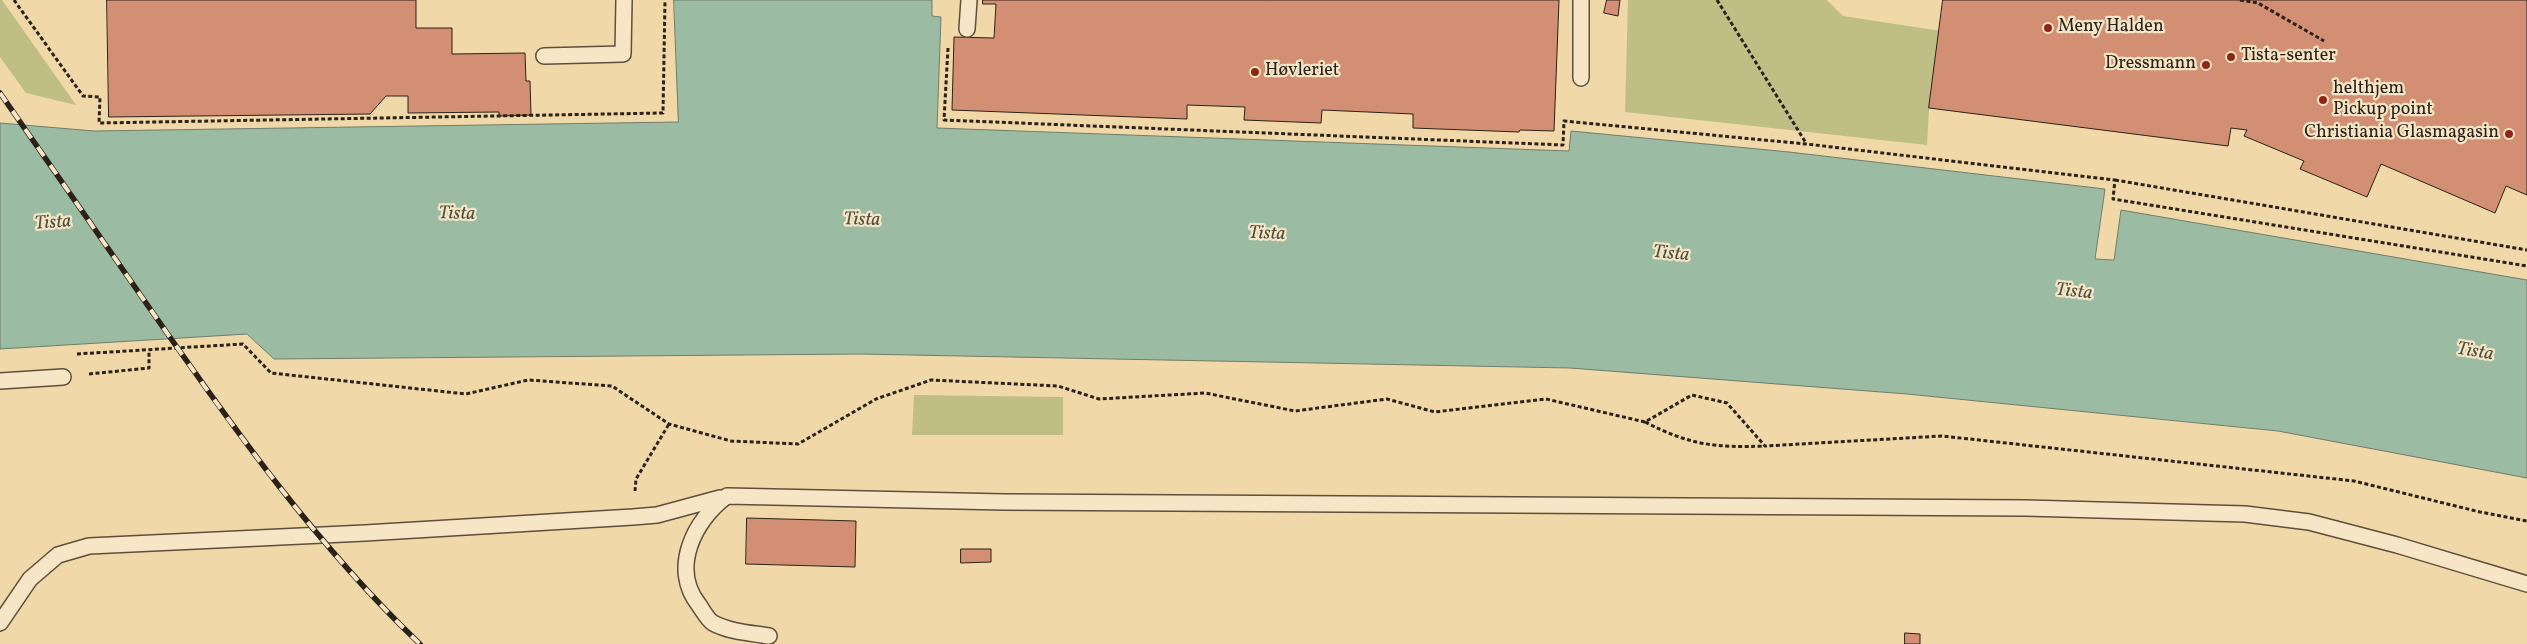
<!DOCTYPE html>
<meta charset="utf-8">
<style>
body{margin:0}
canvas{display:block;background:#f1d8a8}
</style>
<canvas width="2527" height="644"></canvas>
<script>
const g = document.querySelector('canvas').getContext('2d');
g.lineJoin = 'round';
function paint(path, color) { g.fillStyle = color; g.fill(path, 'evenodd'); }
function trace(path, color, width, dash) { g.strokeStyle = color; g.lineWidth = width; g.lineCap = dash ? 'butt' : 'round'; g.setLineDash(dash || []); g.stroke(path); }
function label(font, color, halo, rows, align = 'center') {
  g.font = font + ' Vollkorn,serif'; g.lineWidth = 4.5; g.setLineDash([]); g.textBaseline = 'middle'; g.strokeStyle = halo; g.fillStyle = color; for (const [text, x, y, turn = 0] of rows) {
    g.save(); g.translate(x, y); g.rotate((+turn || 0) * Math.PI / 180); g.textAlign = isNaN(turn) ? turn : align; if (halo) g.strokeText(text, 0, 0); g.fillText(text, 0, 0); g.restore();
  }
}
paint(new Path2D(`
 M0,0H2L76,105L26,93L0,57Z
 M1628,0H1827L1843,16L1941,31L1929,110L1927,145L1625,112Z
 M914,395L1063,397V435H912Z`), '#bebe85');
const water = new Path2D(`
 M674,0H932V16L941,17L937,128L1569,151L1571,131L1789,152L2105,189L2095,259L2114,260L2121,210L2527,280V478L2278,431L1907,394L1570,368L860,354L274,359L247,334L0,349V123L94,131L678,122Z`);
paint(water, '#9cbba3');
trace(water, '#6f7d6b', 1);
const building = new Path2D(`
 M107,0H416V28H452V54L525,53L526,81H530L531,115L499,116V112L408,113V96H386L370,114L109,117Z
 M983,0H1559L1554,131L1520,130L1519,132L1413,128V114L1322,110L1321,123L1244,120L1245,107L1187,105V119L952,110L954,37L994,38L996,4H983Z
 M1607,0H1620L1618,16L1604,13Z
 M1943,0H2527V195L2506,186L2495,213L2381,164L2367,197L2300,169L2304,161L2244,136L2247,130L2231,128L2228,146L1929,108Z
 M747,518L856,521L855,567L746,564Z
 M961,549H991V562L961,563Z
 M1905,633L1920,634V644H1905Z`);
paint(building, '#d28f73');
trace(building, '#2c2117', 1);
const lane = new Path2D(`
 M1581,0V78
 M967,29L969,0
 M544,56L623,54L624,0
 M0,381L63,377
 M0,623L30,579L58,555L89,546L365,533L633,517L657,515L720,498
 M769,636C751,633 730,632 713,623C708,620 703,611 699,605C670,569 694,520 727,496L1004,502L2026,508L2245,514L2309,522L2397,545L2527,584`);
trace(lane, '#5d4f3b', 18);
trace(new Path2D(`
 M14,0L83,96L100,97L99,123L663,113L665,0
 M1717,0L1806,143
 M2240,0L2258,3L2324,41
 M948,48L944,120L1563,145L1564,121L1806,144L2115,180L2113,199L2527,266
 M2115,180L2527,250
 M77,354L243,344L271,373L466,394L528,380L612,386L669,424L731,441L798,444L876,399L931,380L1058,386L1099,399L1205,393L1295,411L1387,399L1435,412L1546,399L1645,422L1692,395L1727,403L1765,446L1942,436L2354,481L2480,512L2527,521
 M89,374L149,368V351
 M1645,422C1690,445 1715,448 1765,446
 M635,491L636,479L669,424`), '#2c2117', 3, [4, 2.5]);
trace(lane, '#f6e6c6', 15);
const rail = new Path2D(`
 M0,93C51,166 102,240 153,313C234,429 317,546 420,644`);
trace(rail, '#2c2117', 5.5);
trace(rail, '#f6e6c6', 4, [11]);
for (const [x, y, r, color] of [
 [2048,28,5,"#8f2418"],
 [2231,57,5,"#8f2418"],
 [2206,65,5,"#8f2418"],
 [1255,72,5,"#8f2418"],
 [2323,100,5,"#8f2418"],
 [2509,134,5,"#8f2418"]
]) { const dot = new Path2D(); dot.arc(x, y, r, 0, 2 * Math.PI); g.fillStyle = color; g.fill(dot); trace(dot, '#f6e6c6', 2); }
label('18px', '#2c2117', '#f6e6c6', [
 ["Meny Halden",2058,28],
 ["Tista-senter",2241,57],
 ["Dressmann",2196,65,"right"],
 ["Høvleriet",1265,72],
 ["helthjem",2333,90],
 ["Pickup point",2333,111],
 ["Christiania Glasmagasin",2499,134,"right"]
], 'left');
label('italic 19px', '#4e4f41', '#f6e6c6', [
 ["Tista",457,215,1],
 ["Tista",862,221,1],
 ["Tista",53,224,-4],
 ["Tista",1267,235,2],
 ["Tista",1671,255,5],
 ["Tista",2074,293,6],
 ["Tista",2475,353,9]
]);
</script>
